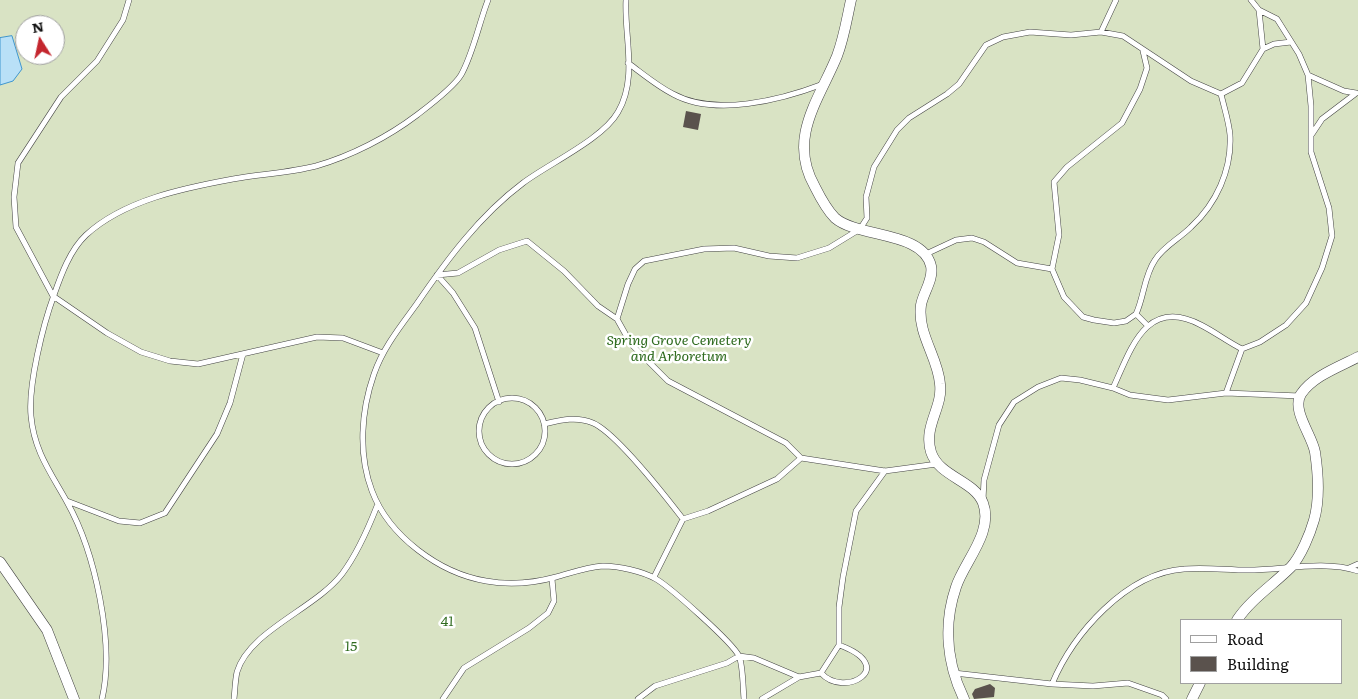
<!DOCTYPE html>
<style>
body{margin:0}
#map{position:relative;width:1358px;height:699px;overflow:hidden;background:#fffdf5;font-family:Literata,serif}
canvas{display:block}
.legend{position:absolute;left:1180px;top:619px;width:162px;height:65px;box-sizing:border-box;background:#fff;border:1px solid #a0a0a0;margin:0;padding:6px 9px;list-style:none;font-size:15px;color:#111}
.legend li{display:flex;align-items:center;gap:10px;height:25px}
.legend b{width:25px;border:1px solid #a0a0a0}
.north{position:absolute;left:15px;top:15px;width:50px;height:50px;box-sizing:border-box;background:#fff;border:1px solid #a0a0a0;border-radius:50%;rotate:350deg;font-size:14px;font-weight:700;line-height:20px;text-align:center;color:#111}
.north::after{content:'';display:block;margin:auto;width:18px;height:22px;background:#c4262e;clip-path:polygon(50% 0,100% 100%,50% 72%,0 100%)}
</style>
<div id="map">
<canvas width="1358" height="699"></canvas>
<ul class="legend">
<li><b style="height:6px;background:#fff"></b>Road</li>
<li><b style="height:14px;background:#5a524d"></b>Building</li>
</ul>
<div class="north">N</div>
</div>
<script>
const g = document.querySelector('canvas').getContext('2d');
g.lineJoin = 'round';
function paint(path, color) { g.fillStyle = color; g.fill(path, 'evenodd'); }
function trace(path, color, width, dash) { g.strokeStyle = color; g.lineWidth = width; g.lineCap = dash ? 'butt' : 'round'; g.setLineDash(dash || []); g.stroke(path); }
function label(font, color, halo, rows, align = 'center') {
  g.font = font + ' Literata,serif'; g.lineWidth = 5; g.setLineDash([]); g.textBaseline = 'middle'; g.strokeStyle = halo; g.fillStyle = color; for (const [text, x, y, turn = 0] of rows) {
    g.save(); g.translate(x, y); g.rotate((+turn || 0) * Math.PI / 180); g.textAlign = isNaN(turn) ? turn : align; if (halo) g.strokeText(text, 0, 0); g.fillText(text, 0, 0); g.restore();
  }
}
paint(new Path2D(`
 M0,0H1358V699H0ZM25,25H55V55H25ZM1182,620H1342V683H1182Z`), '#d9e3c4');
const water = new Path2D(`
 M12,36L22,69L13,81L0,85V38Z`);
paint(water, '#b9e0f7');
trace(water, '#3f96cf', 1);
paint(new Path2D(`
 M686,111L701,114L698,130L683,127Z
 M990,684L995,688L994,697L974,699L972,694L975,689Z`), '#5a524d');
const lane = new Path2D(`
 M129,0L123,20L97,61L61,97L18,163L14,197L16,227L53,296L107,333L141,352L170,361L198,364L317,337L343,338L383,353
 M626,0C624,36 638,78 618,112C603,139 548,164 523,183C479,216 446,261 416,305C400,327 383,348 374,374C361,411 358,454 372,491C389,536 439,573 486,581C508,585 534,583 556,577C571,573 587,567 603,566C618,566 642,571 656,579C670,587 732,642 739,656C743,665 743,688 744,699
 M1101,32L1116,0
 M1263,49L1274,44L1291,42
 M1143,51L1147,68L1140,89L1122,123L1067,167L1054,182L1059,235L1052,269L1064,297L1083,317L1094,320L1114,323L1126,321L1136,314L1147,325
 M628,63C643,74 657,86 673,94C715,117 781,100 823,84
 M1308,75L1344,91L1356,93
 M1221,94L1242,83L1263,49L1259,10
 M1312,134L1322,119L1355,94
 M926,254L956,240L972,238L984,242L1017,263L1052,269
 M437,275L458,273L499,250L527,241L564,271L598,306L617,319L631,344L668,381L786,443L801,458L885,471L937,464
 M437,275L453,293L475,328L499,402
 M1136,314C1144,297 1144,276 1155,260C1164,246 1179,239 1191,227C1216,204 1232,170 1230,135C1229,122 1224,107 1221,94
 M617,319L628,284L635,269L644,261L704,249L734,248L769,256L797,258L829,248L860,229L867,218L866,197L874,167L897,130L909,118L947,94L959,84L986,45L1003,37L1030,32L1071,35L1101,32L1123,36L1191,81L1221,94
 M1113,388C1131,349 1146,296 1201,325C1215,332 1228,342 1242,349L1260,342L1286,325L1306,303L1322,268L1332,236L1329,208L1311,152V106L1308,75L1299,54L1277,19L1259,10L1251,0
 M1226,393L1242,349
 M479 431a33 33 0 1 1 66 0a33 33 0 1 1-66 0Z
 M544,424C561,420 577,416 593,423C616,433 666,497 683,519
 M983,500L984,480L999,425L1014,402L1038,387L1061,378L1080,380L1113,388L1130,395L1168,400L1226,393L1300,396
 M67,501L119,521L140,523L165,513L217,434L230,403L243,354
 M1349,568L1358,564
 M654,577L683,519L708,511L777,479L801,458
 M821,673C844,699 900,667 839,645
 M954,673L1052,684L1093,686L1128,683L1162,695L1166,699
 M1052,684C1073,634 1126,573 1184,569C1205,567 1227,570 1248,570C1284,570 1323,560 1358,571
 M102,699C115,643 95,552 67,502C51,473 34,451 31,416C28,385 43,325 54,295C61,275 70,250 86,235C124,200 184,188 233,179C260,174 289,173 316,166C351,156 388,137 417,115C430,105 453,88 461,75C473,54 479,23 488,0
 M234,699C235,690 235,681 237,672C249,631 315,609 342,574C357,554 368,529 377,506
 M443,699L464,668L529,628L548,613L554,601L552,579
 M638,699L655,686L727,663L739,656L754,658L799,677L821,673L839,645V607L843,577L856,511L885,471
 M762,699L799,677`);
const street = new Path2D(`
 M851,0C847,18 844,38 837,56C819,100 787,138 815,187C820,197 827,210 835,218C858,238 923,231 931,266C934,279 923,293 921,305C917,334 938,357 940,384C943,408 923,426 931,452C939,477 974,480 983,503C994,532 964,562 956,587C943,625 947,664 964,699
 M0,562L47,630L74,699
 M1237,620C1251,599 1273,585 1291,567C1301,556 1310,534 1314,520C1320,499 1318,472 1315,452C1312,435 1291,410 1301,394C1313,376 1339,367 1358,357
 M1192,699L1200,683`);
trace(lane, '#444', 6);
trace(street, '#444', 11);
trace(lane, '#fff', 5);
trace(street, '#fff', 10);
label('italic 14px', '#2f6b1f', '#fff', [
 ["Spring Grove Cemetery",679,341],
 ["and Arboretum",679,357],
 ["41",447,622],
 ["15",351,647]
]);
</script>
